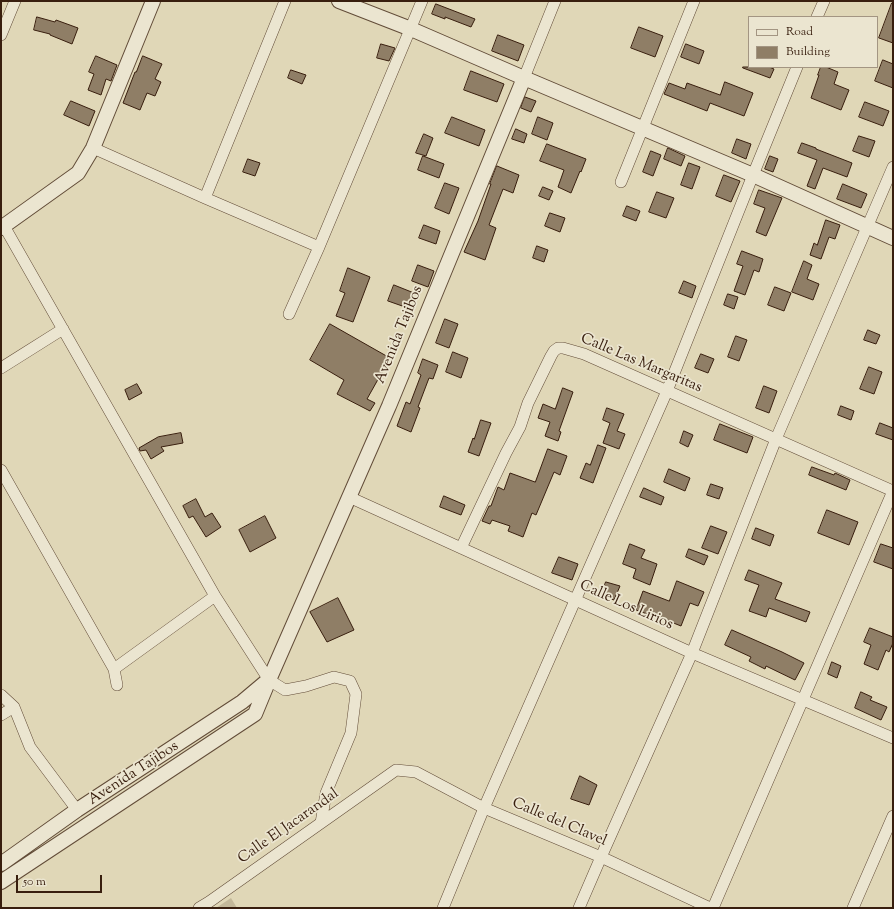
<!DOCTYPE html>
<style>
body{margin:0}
#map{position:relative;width:894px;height:909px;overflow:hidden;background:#e0d7b7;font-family:"Sorts Mill Goudy",serif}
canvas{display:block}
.frame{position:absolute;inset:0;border:2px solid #381e0e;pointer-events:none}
.legend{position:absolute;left:748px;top:16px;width:130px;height:52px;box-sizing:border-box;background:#ebe5d0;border:1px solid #a39582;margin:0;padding:5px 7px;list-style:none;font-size:12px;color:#381e0e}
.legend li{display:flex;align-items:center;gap:8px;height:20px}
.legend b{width:20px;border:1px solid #a39582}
.scale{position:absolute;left:16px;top:875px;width:86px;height:18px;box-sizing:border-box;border:2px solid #381e0e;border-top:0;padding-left:5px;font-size:12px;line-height:14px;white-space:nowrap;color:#381e0e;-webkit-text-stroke:3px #ebe5d0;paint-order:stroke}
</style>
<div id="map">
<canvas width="894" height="909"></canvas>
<div class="frame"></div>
<ul class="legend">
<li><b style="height:5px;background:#ebe5d0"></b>Road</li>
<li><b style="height:11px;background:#8f7e66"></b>Building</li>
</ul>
<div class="scale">50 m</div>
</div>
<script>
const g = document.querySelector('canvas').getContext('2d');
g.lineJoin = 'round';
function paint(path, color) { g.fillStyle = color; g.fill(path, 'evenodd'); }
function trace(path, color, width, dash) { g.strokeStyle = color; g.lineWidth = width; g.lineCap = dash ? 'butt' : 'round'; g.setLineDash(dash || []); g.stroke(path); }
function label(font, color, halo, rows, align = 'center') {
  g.font = font + ' "Sorts Mill Goudy",serif'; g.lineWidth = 3.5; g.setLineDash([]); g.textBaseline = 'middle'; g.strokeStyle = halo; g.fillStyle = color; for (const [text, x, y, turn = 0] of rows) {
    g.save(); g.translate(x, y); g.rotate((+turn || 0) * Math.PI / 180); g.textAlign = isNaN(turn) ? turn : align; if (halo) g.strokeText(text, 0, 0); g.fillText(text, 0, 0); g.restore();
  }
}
paint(new Path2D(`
 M231,898L237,908H216Z`), '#c3b89a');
const building = new Path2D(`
 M892,3H893V43L879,38Z
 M436,4L475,19L471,27L445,17V19L432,14Z
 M37,17L55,22L56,20L78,28L72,44L50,35V34L34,30Z
 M639,27L663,36L655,57L631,48Z
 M498,35L524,45L518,61L492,51Z
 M381,44L395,48L389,61L377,58Z
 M686,44L704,51L699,64L681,57Z
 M96,56L117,65L111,81L106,79L101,95L88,90L94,74L89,72Z
 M143,56L162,64L155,79L161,82L155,96L147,93L140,110L123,103L135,72H136Z
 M883,60L893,64V88L875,81Z
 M743,67H769L774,69L770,78L743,68Z
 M821,67H826L838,72L834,84L849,90L841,110L811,98L819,75H818Z
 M291,70L306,75L302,84L288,78Z
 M471,71L504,84L497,102L464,90Z
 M725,82L753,93L744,116L710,103L707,111L664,94L669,83L685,89L687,83L720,95Z
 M525,97L536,101L531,112L521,108Z
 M71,101L95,111L89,126L64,115Z
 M865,102L889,111L883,126L859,117Z
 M452,117L485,130L479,146L445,133Z
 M538,117L553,123L547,140L532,134Z
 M516,129L527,134L524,143L512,139Z
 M424,134L433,138L426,156L416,153Z
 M859,136L875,141L869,157L853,151Z
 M737,139L751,144L746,159L732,153Z
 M802,143L816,148V149L852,163L847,177L823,168L815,189L807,186L817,160L798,153Z
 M547,144L586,159L581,172L580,171L571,193L558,187L564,170L540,161Z
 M668,148L685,156L681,166L664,159Z
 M651,151L661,155L653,176L643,172Z
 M423,156L444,164L439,178L418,170Z
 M770,156L778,159L773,172L765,169Z
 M248,159L260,163L255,176L243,172Z
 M689,163L700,167L692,189L681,185Z
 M497,166L519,175L513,193L503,189L489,225L496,228L485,260L464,252L478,221L491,184H490Z
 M724,175L740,181L731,202L716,196Z
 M445,183L459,188L449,214L435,208Z
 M843,184L867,194L861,208L837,199Z
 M543,187L553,191L549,200L539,196Z
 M759,190L782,198L766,236L756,232L765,208L754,204Z
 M657,192L674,198L666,218L649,212Z
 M627,206L640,211L636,221L623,216Z
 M550,213L565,218L560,232L545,226Z
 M826,220L840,225L835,239L829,237L821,259L810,255L814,243L817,245Z
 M424,225L440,231L436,244L419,238Z
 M537,246L548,250L544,262L533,258Z
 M742,251L763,259L759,272L754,270L745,295L734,291L743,266L737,264Z
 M804,261L812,265L807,279L819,284L813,300L792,292Z
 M418,265L434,271L428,287L412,281Z
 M348,268L370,277L353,322L336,316L345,293L340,291Z
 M684,281L696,286L692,298L679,293Z
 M394,285L414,293L408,308L388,301Z
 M775,287L791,293L784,311L768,305Z
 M728,294L738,297L734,309L724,305Z
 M445,319L458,324L449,348L436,343Z
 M330,324L390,358L367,399L375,403L370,411L337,394L344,380L310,360Z
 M868,330L880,335L876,344L864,340Z
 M736,336L747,340L739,361L728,357Z
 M453,352L468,358L461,378L446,372Z
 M701,354L714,359L708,373L695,368Z
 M423,359L438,365L433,379L429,378L418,407L420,408L411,432L397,426L406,402L410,404L421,375L418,373Z
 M869,367L882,372L874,394L860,389Z
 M137,384L142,393L129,400L125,390Z
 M764,386L777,391L769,413L756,408Z
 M563,388L573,392L559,431L561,432L558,441L545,436L550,422L538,418L543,404L555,409Z
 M841,406L854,411L851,420L838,415Z
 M607,408L624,414L617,431L625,434L619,449L603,443L610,423L603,420Z
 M481,420L491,423L479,456L468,452L473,438L474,439Z
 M880,423L893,428V440L876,434Z
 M720,424L753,437L747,453L714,440Z
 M684,431L693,435L688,447L680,443Z
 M181,433L183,443L161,447L164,451L151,459L146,450L140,451L139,448L158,437Z
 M598,445L606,448L593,483L580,478L586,463L590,465Z
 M548,449L567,456L560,475L554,472L536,515L532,513L523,537L508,531L510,526L492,520L490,524L482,521L489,506H491L498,487L504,490L510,473L535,482Z
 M812,467L834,475L835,473L850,480L846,490L809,475Z
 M669,469L690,478L685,491L664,482Z
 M711,484L723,488L719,499L707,495Z
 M644,488L664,497L661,505L640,497Z
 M444,496L465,505L461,515L440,507Z
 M196,499L205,517L212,513L221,527L206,537L193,516L189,518L183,506Z
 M827,510L858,522L849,545L818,533Z
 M265,516L276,538L250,552L239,530Z
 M711,526L727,532L718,554L702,548Z
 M756,528L774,535L770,546L752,539Z
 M630,544L645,550L641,558L657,564L650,585L633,578L636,569L623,564Z
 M881,544L893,548V569L874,562Z
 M689,549L708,556L704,565L686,557Z
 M559,557L578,564L572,580L552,573Z
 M749,570L782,583L775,599L810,612L806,622L769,608L766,617L749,611L759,585L745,580Z
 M677,581L704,592L698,606L690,603L681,626L651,614L650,615L636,610L643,591L669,601Z
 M606,582L620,586L614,600L601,595Z
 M338,598L354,630L327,642L310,612Z
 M870,628L893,637V643L889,652L886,650L878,670L864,664L871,645L864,642Z
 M732,630L782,652L804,663L795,680L766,666L765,669L749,661L751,657L725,645Z
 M832,662L841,666L837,678L828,674Z
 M861,692L872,697L870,700L887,707L881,720L855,708Z
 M580,776L597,785L589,805L571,799Z`);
paint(building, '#8f7e66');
trace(building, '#381e0e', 1);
const minor = new Path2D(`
 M817,17L824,1
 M1,35L15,1
 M524,78L555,1
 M93,148L205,198L319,247
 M621,182L694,1
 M205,198L285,1
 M4,226L215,596L269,680L285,690L306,686L334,677L350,681L356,694L351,733L326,793L321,823
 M289,314L319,247L422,1
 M1,368L63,329
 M1,470L114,669
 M349,497L692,653L893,738
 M461,548L506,453L520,427L528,403L551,356L554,351L558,348H563L584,354L893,491
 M117,685L114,669L215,596
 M1,695L14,707L30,747L77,810
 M1,715L14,707
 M199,908L209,902L396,770L416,772L484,808L601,857L710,908
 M443,908L484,808L667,391L753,175L797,67
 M579,908L601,857L692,653L776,439L893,167
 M713,908L893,491
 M853,908L893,816`);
const tertiary = new Path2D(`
 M339,1L411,29L524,78L753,175L893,238
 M1,228L78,173L93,148L153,1
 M1,864L77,810L242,702L267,681
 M1,882L255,714L269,680L389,406L524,78`);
trace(minor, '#624c38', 12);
trace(tertiary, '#624c38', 16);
trace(minor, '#ebe5d0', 11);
trace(tertiary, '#ebe5d0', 14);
label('15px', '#381e0e', '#ebe5d0', [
 ["Avenida Tajibos",400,335,-68],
 ["Calle Las Margaritas",641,364,23],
 ["Calle Los Lirios",626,606,24],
 ["Avenida Tajibos",134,774,-33],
 ["Calle del Clavel",559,823,23],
 ["Calle El Jacarandal",289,827,-35]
]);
</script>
